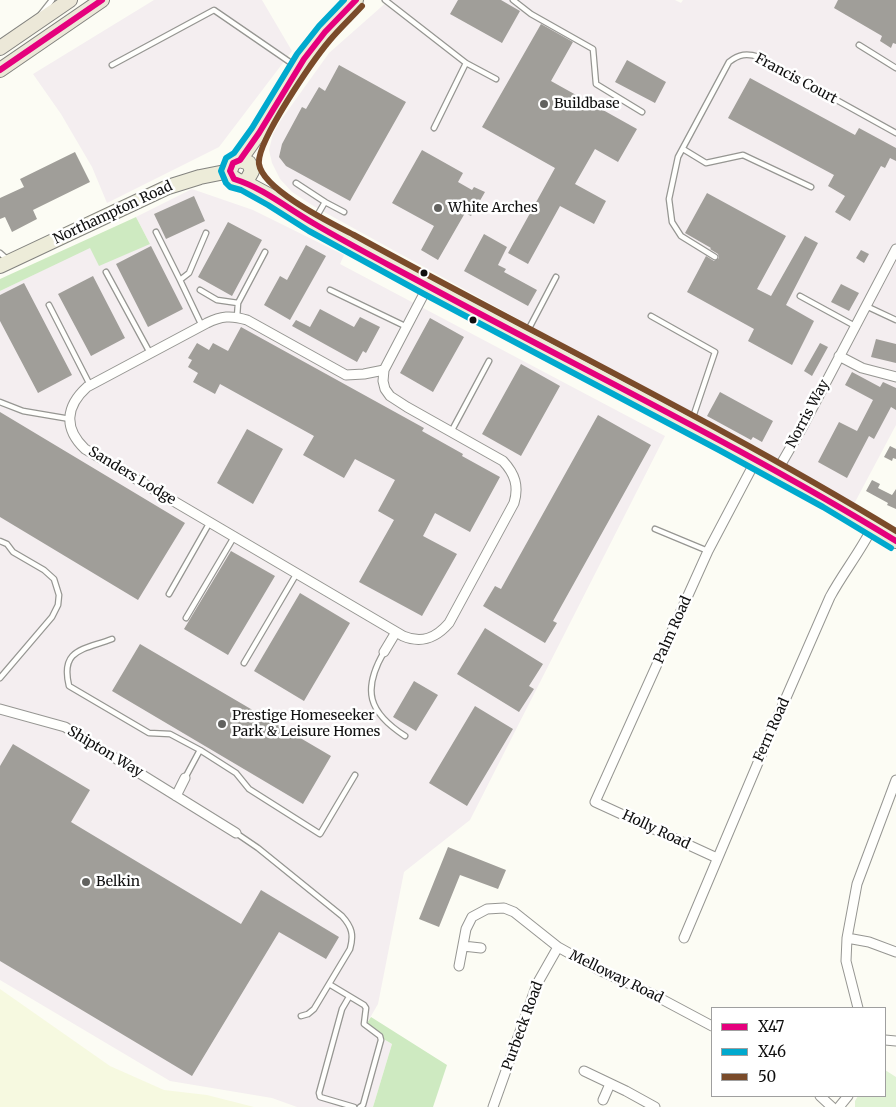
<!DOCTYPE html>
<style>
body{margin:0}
#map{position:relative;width:896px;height:1107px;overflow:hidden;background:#fcfcf4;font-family:Merriweather,serif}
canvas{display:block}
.legend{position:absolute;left:711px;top:1007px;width:175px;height:90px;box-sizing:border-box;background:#fff;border:1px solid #9f9f9f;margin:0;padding:6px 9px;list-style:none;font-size:15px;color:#0f0f0f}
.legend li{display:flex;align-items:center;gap:10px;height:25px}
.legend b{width:25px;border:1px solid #9f9f9f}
</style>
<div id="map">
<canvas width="896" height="1107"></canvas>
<ul class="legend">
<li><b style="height:6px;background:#e5007d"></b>X47</li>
<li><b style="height:6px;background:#00a9ce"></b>X46</li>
<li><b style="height:6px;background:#7a4b2a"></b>50</li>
</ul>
</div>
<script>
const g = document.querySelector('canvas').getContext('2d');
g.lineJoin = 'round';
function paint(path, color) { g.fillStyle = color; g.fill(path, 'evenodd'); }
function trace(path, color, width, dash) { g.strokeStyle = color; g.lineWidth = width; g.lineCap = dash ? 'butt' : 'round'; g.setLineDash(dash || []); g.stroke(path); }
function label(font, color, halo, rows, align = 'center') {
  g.font = font + ' Merriweather,serif'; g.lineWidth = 5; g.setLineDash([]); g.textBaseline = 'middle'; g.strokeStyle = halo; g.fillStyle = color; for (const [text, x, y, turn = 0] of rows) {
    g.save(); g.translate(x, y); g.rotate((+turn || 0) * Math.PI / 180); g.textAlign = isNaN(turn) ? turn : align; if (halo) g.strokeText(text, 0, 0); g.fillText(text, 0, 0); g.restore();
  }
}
paint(new Path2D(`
 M154,0H262L292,51L219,147L107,203L92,167L61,114L33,74Z
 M389,0H675L681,3L683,0H896V425L854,504L315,207L292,192L280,179L272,163L269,150L273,134L281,120L329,53Z
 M192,189L253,210L344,255L340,264L665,436L470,820L404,872L378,1004L367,1023L370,1031L392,1044L373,1107H297L272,1098L170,1081L0,980V291L90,247L150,244L136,217Z`), '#f4eef0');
paint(new Path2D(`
 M0,989L110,1066L164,1090L207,1095L254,1107H0Z`), '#f6f9e0');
paint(new Path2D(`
 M885,1070L896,1077V1107H855V1101L858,1096H885Z`), '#e0f3d4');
paint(new Path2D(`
 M136,217L150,244L99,266L90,248L0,291V279Z
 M371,1017L447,1065L433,1107H373L392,1044L370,1031L367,1023Z`), '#ceeac1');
paint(new Path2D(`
 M458,0H501L520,11L502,43L450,14Z
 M838,0H896V44L893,43L891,48L880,41L882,36L834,8Z
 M541,24L573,42L551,81L637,129L618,162L595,149L575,184L606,201L594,224L560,206L528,264L508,253L555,168L482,127Z
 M627,60L666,82L655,103L615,82Z
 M339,65L406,102L350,201L286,166L279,157L282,144L302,107L306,109L319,87L325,91Z
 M750,78L855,135L859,128L896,148V161L890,158L885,168L881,166L850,221L835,212L845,196L828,186L834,175L728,118Z
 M422,150L463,173L458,182L472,190L474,187L485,192L471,216L465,213L438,260L421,250L434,226L392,203Z
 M75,152L90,182L33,210L37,219L12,232L5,217L0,219V198L24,187L20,179Z
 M707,193L786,236L757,289L771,296L805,236L818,243L786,305L814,321L792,365L748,341L754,329L687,292L706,256L714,261L719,258L718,254L710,249L711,248L685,233Z
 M194,196L205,221L166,239L154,214Z
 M228,222L262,240L232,296L198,277Z
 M484,234L507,247L498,265L506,269L504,272L537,290L528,306L464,271Z
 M306,245L326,256L290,320L264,305L280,276L287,280Z
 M151,246L183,309L148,327L116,264Z
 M861,250L869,254L864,263L856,258Z
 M93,276L125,338L91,356L58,294Z
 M24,283L72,375L38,393L0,321V295Z
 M841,284L859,293L849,311L831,302Z
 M320,309L354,327L360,317L380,327L366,353L363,351L357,362L292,326L296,320L310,327Z
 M430,318L464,337L433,392L400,373Z
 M241,327L424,428L422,431L463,454L462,456L500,477L470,532L435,513L423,536L457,554L422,616L359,582L394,520L378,511L395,480L355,459L344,478L303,455L314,436L220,384L215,394L193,382L198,373L188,367L192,360L188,358L197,343L209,350L213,343L228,351Z
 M876,339L896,344V363L871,357Z
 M820,343L828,347L812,376L804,371Z
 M521,364L560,386L521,456L482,434Z
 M852,372L880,387L883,382L896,388V410L891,407L874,439L869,436L847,478L818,462L839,422L857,431L873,400L845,385Z
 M720,392L773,421L762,442L753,437L751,440L707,416Z
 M0,412L185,523L138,600L0,517Z
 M598,415L651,445L553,621L557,623L545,643L483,606L495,586L501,589Z
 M247,429L283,449L253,504L217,483Z
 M890,446L896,449V459L893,458L892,461L884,457Z
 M872,480L880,484L878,488L892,495L896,489V509L887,505L888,503L866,491Z
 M231,551L275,576L228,655L184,629Z
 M300,593L350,623L304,701L254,671Z
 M485,628L543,664L529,686L534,689L519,712L457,674Z
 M140,644L331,756L303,804L112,691Z
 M414,681L438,695L416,731L393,717Z
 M475,706L513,729L467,806L429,783Z
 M13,744L90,790L71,822L241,924L261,890L339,937L326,959L279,932L192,1076L0,961V766Z
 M448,847L506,870L498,889L460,875L439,927L419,919Z`), '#a09e99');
const service = new Path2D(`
 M385,0L466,63L496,79
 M513,0L531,14L593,49L596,84L642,112
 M41,14L52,0
 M859,45L896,68
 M112,65L214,10L297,67
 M434,128L466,63
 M683,149L706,163L743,155L811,187
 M296,183L325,202
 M314,221L325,202L344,212
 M156,232L180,280
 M0,253L8,260
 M715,257L681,236L672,222L669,199L678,157L729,62C739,54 747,53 759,57L896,133
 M106,272L150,353
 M200,290L217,300L238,303
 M330,290L407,327
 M800,296L855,326
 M49,305L90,385
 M866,306L896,320
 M651,316L715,352L691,423
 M237,317L238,303L265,252
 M202,326L180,280L189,273L206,233
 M525,336L556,277
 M0,402L23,411L70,419
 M451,432L489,361
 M655,529L708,551
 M0,541L7,544L13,552L44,570L54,579L59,595L58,605L52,617L0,678
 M169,594L210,522
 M186,618L234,537
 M112,639C83,650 60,649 69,686L149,733L170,734L200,750
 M384,652C362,690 368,712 405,736
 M244,663L297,573
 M185,778L200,750L236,773L249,789L320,834L355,775
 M236,833L258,848L342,916C352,927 354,935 350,949L314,1009L308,1014L301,1016
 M329,984L364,1005L366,1008L364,1024L380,1036L381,1040L363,1105L360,1107
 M349,997L342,1009L319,1093L320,1097L354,1107`);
const minor = new Path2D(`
 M839,356L862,368L896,377
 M384,370L364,374L346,375L247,320C231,315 221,316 207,323L87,387C66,406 63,428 85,449L403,636C422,644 436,638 449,623L514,503C519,486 515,474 503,461L407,407L390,396L385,389L383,381L384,370L428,286
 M777,471L803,426L896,249
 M384,652L396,632
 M0,709L65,727L236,833
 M176,796L185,778
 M717,858L595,802L708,551L756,460
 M684,938L768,739L830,597C843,573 860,552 872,528
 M847,938L869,942L896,952
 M463,946L481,948
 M459,966L466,929L472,917L487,909L504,908L514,912L558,947L601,971L652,994L712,1026
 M858,1008L846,961L847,938L857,884L896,780
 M885,1040L896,1041
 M584,1071L626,1091L655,1107
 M820,1096L832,1107
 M603,1100L610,1084
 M493,1107L537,984L558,947
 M839,1107L848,1096`);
const primary = new Path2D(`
 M240,160L249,163L252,171L247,180L240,182L231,176L230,171L233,163L240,160L259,133L304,59L325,32L356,0
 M244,182L272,197L313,223L428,286L723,442L827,499L896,541
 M0,266L168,187L200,177L230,171`);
const trunk = new Path2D(`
 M0,48L70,0
 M0,70L102,0`);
trace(service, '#969692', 7);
trace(minor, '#969692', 11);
trace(primary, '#83837f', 16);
trace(trunk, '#83837f', 16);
trace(service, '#fffffd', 4.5);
trace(minor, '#fffffd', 9);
trace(primary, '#edecd9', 14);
trace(trunk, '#ece8d8', 14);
trace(new Path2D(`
 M356,0L325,32L304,59L259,133L240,160L233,163L230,171L234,179C263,188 287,208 313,223C350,245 389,265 426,285C583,370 744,448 896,541
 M0,70L102,0`), '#e5007d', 6);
trace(new Path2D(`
 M344,0L319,26L297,54L252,128L234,153L226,158L221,171L226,183L230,187L241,190L268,205L309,231L424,294L719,450L823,507L891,548`), '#00a9ce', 6);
trace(new Path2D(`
 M362,6C352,17 340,28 330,40C314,59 256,142 259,164C263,190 331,223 354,235C534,334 720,424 896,531`), '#7a4b2a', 6);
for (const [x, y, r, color] of [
 [544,104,5,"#62625f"],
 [438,208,5,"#62625f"],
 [424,273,4.5,"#0f0f0f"],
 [473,320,4.5,"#0f0f0f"],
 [222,724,5,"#62625f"],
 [86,882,5,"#62625f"]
]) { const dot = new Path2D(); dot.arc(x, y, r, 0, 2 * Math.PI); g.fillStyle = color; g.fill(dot); trace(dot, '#fff', 2); }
label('14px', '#0f0f0f', '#fff', [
 ["Francis Court",796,79,28],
 ["Northampton Road",113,213,-25],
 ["Norris Way",808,414,-62],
 ["Sanders Lodge",132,476,31],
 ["Palm Road",673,630,-66],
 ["Fern Road",772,730,-66],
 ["Shipton Way",105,752,31],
 ["Holly Road",656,830,25],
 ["Melloway Road",616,977,26],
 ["Purbeck Road",523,1026,-70]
]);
label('14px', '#0f0f0f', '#fff', [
 ["Buildbase",554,104],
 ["White Arches",448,208],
 ["Prestige Homeseeker",232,716],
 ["Park & Leisure Homes",232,732],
 ["Belkin",96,882]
], 'left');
</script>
